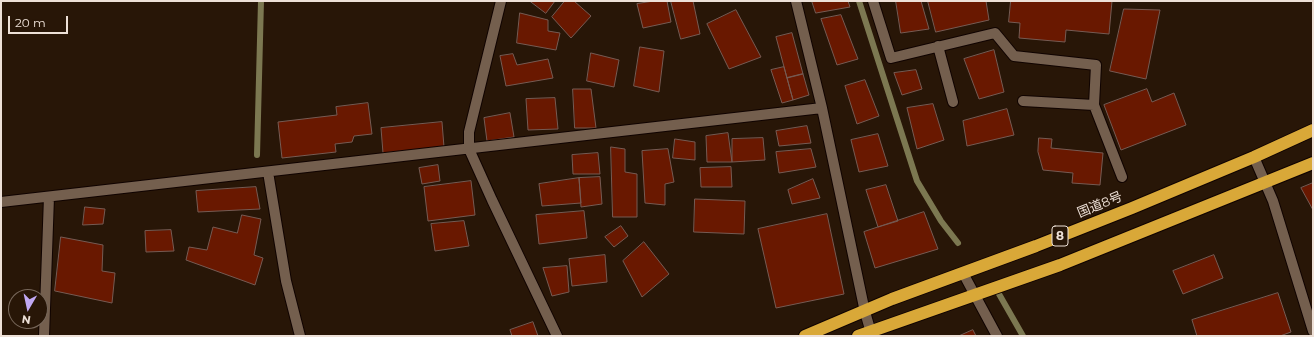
<!DOCTYPE html>
<meta charset="utf-8">
<style>
body{margin:0}
#map{position:relative;width:1314px;height:337px;overflow:hidden;background:#281607;font-family:Montserrat,sans-serif}
canvas{display:block}
.frame{position:absolute;inset:0;border:2px solid #ede0d7;pointer-events:none}
.north{position:absolute;left:8px;top:289px;width:40px;height:40px;box-sizing:border-box;background:#281607;border:1px solid #77675a;border-radius:50%;rotate:189deg;font-size:11px;font-weight:700;line-height:16px;text-align:center;color:#ede0d7}
.north::after{content:'';display:block;margin:auto;width:14px;height:18px;background:#c1a8f3;clip-path:polygon(50% 0,100% 100%,50% 72%,0 100%)}
.scale{position:absolute;left:8px;top:16px;width:60px;height:18px;box-sizing:border-box;border:2px solid #ede0d7;border-top:0;padding-left:5px;font-size:12px;line-height:14px;white-space:nowrap;color:#ede0d7;-webkit-text-stroke:3px #281607;paint-order:stroke}
</style>
<div id="map">
<canvas width="1314" height="337"></canvas>
<div class="frame"></div>
<div class="north">N</div>
<div class="scale">20 m</div>
</div>
<script>
const g = document.querySelector('canvas').getContext('2d');
g.lineJoin = 'round';
function trace(path, color, width, dash) { g.strokeStyle = color; g.lineWidth = width; g.lineCap = dash ? 'butt' : 'round'; g.setLineDash(dash || []); g.stroke(path); }
function paint(path, color) { g.fillStyle = color; g.fill(path, 'evenodd'); }
function label(font, color, halo, rows, align = 'center') {
  g.font = font + ' Montserrat,"Noto Sans JP",sans-serif'; g.lineWidth = 3.5; g.setLineDash([]); g.textBaseline = 'middle'; g.strokeStyle = halo; g.fillStyle = color; for (const [text, x, y, turn = 0] of rows) {
    g.save(); g.translate(x, y); g.rotate((+turn || 0) * Math.PI / 180); g.textAlign = isNaN(turn) ? turn : align; if (halo) g.strokeText(text, 0, 0); g.fillText(text, 0, 0); g.restore();
  }
}
trace(new Path2D(`
 M859,1L917,181L941,221L958,243
 M257,155L261,1
 M999,294L1023,336`), '#7c7851', 6);
const building = new Path2D(`
 M530,1H555L546,13Z
 M565,1H574L591,16L571,38L552,17Z
 M654,1H667L671,22L643,28L637,4Z
 M671,1H693L700,34L681,39Z
 M812,1H848L850,7L816,13Z
 M896,1H921L929,29L901,33Z
 M928,1H986L989,20L936,32Z
 M1011,1H1112L1109,34L1066,30L1065,42L1019,38L1020,23L1009,22Z
 M1124,9L1160,10L1146,79L1110,71Z
 M736,10L761,57L729,69L707,24Z
 M520,13L548,20V31L560,33L556,50L517,43Z
 M841,15L858,59L837,65L821,19Z
 M792,33L803,74L787,78L776,37Z
 M640,47L664,51L659,92L634,86Z
 M994,50L1004,92L979,99L964,59Z
 M591,53L619,60L614,87L587,81Z
 M513,54L517,65L548,59L553,78L506,86L500,56Z
 M784,67L793,100L782,103L771,70Z
 M916,70L922,89L902,95L894,73Z
 M803,74L809,95L793,100L787,78Z
 M865,80L879,116L857,124L845,86Z
 M573,89H591L596,128H575Z
 M1147,89L1152,102L1174,93L1186,125L1121,150L1104,105Z
 M555,98L558,129L528,130L526,99Z
 M368,103L372,134L354,136L352,142L335,144L336,152L282,158L278,122L337,115L336,107Z
 M933,104L944,140L917,149L907,108Z
 M1007,109L1014,135L967,146L963,121Z
 M510,113L514,137L487,141L484,118Z
 M442,122L444,147L383,153L381,128Z
 M807,126L811,143L779,146L776,131Z
 M728,133L732,162H707L706,136Z
 M878,134L888,166L859,172L851,140Z
 M763,138L765,160L732,162V139Z
 M1039,138L1052,139L1051,148L1103,153L1100,185L1072,183L1073,173L1043,170L1038,152Z
 M675,139L695,142V160L673,158Z
 M611,147L625,149V172L637,174V217H613Z
 M668,149L674,182L665,184V205L645,203L642,151Z
 M811,149L816,167L779,173L776,152Z
 M598,153L600,174H573L572,155Z
 M438,165L440,181L422,184L419,168Z
 M731,167L732,187H701L700,168Z
 M600,177L602,204L581,207L579,178Z
 M579,178L581,203L542,206L539,184Z
 M813,179L820,198L792,204L788,190Z
 M471,181L475,215L428,221L424,187Z
 M1313,183V210L1301,188Z
 M886,185L898,221L878,227L866,190Z
 M256,187L260,209L198,212L196,191Z
 M695,199L745,201L744,234L694,232Z
 M85,207L105,209L103,224L83,225Z
 M584,211L587,238L539,244L536,215Z
 M924,212L938,249L875,268L864,232Z
 M827,214L844,294L776,308L758,229Z
 M242,215L261,219L254,255L263,258L255,285L186,260L189,247L207,250L213,227L237,233Z
 M464,221L469,246L435,251L431,224Z
 M621,226L628,236L614,247L605,237Z
 M171,230L174,251L146,252L145,231Z
 M61,237L103,245L102,271L115,273L112,303L55,291Z
 M644,242L669,274L642,297L623,261Z
 M605,255L607,282L572,286L569,259Z
 M1214,255L1223,278L1183,294L1173,271Z
 M567,266L569,292L552,296L543,268Z
 M1278,293L1291,332L1280,336H1197L1192,320Z
 M533,322L538,336H512L510,330Z
 M973,330L976,336H959Z`);
paint(building, '#691800');
trace(building, '#765b53', 1);
const minor = new Path2D(`
 M501,1L469,132V149L492,200L557,336
 M796,1L822,108L865,312L872,336
 M873,1L891,58L995,33L1014,56L1096,65L1094,105
 M938,46L953,102
 M1023,101L1094,105L1122,177
 M1254,157L1273,201L1313,331
 M268,172L286,281L300,336
 M1,202L822,108
 M963,273L997,336
 M44,336L49,197`);
const highway = new Path2D(`
 M805,336L892,299L1036,246L1132,208L1254,157L1313,130
 M858,336L1060,265L1313,163`);
trace(minor, '#100300', 12);
trace(highway, '#100300', 14);
trace(minor, '#745f4e', 10);
trace(highway, '#d9a838', 12);
for (const [x, y, w] of [
 [1060,236,16]
]) { const box = new Path2D(); box.roundRect(x - w / 2, y - 10, w, 20, 3); g.fillStyle = '#281607'; g.fill(box); trace(box, '#ede0d7', 1); }
label('bold 12px', '#ede0d7', null, [
 ["8",1060,236]
]);
label('13px', '#ede0d7', '#281607', [
 ["国道8号",1100,205,-22]
]);
</script>
